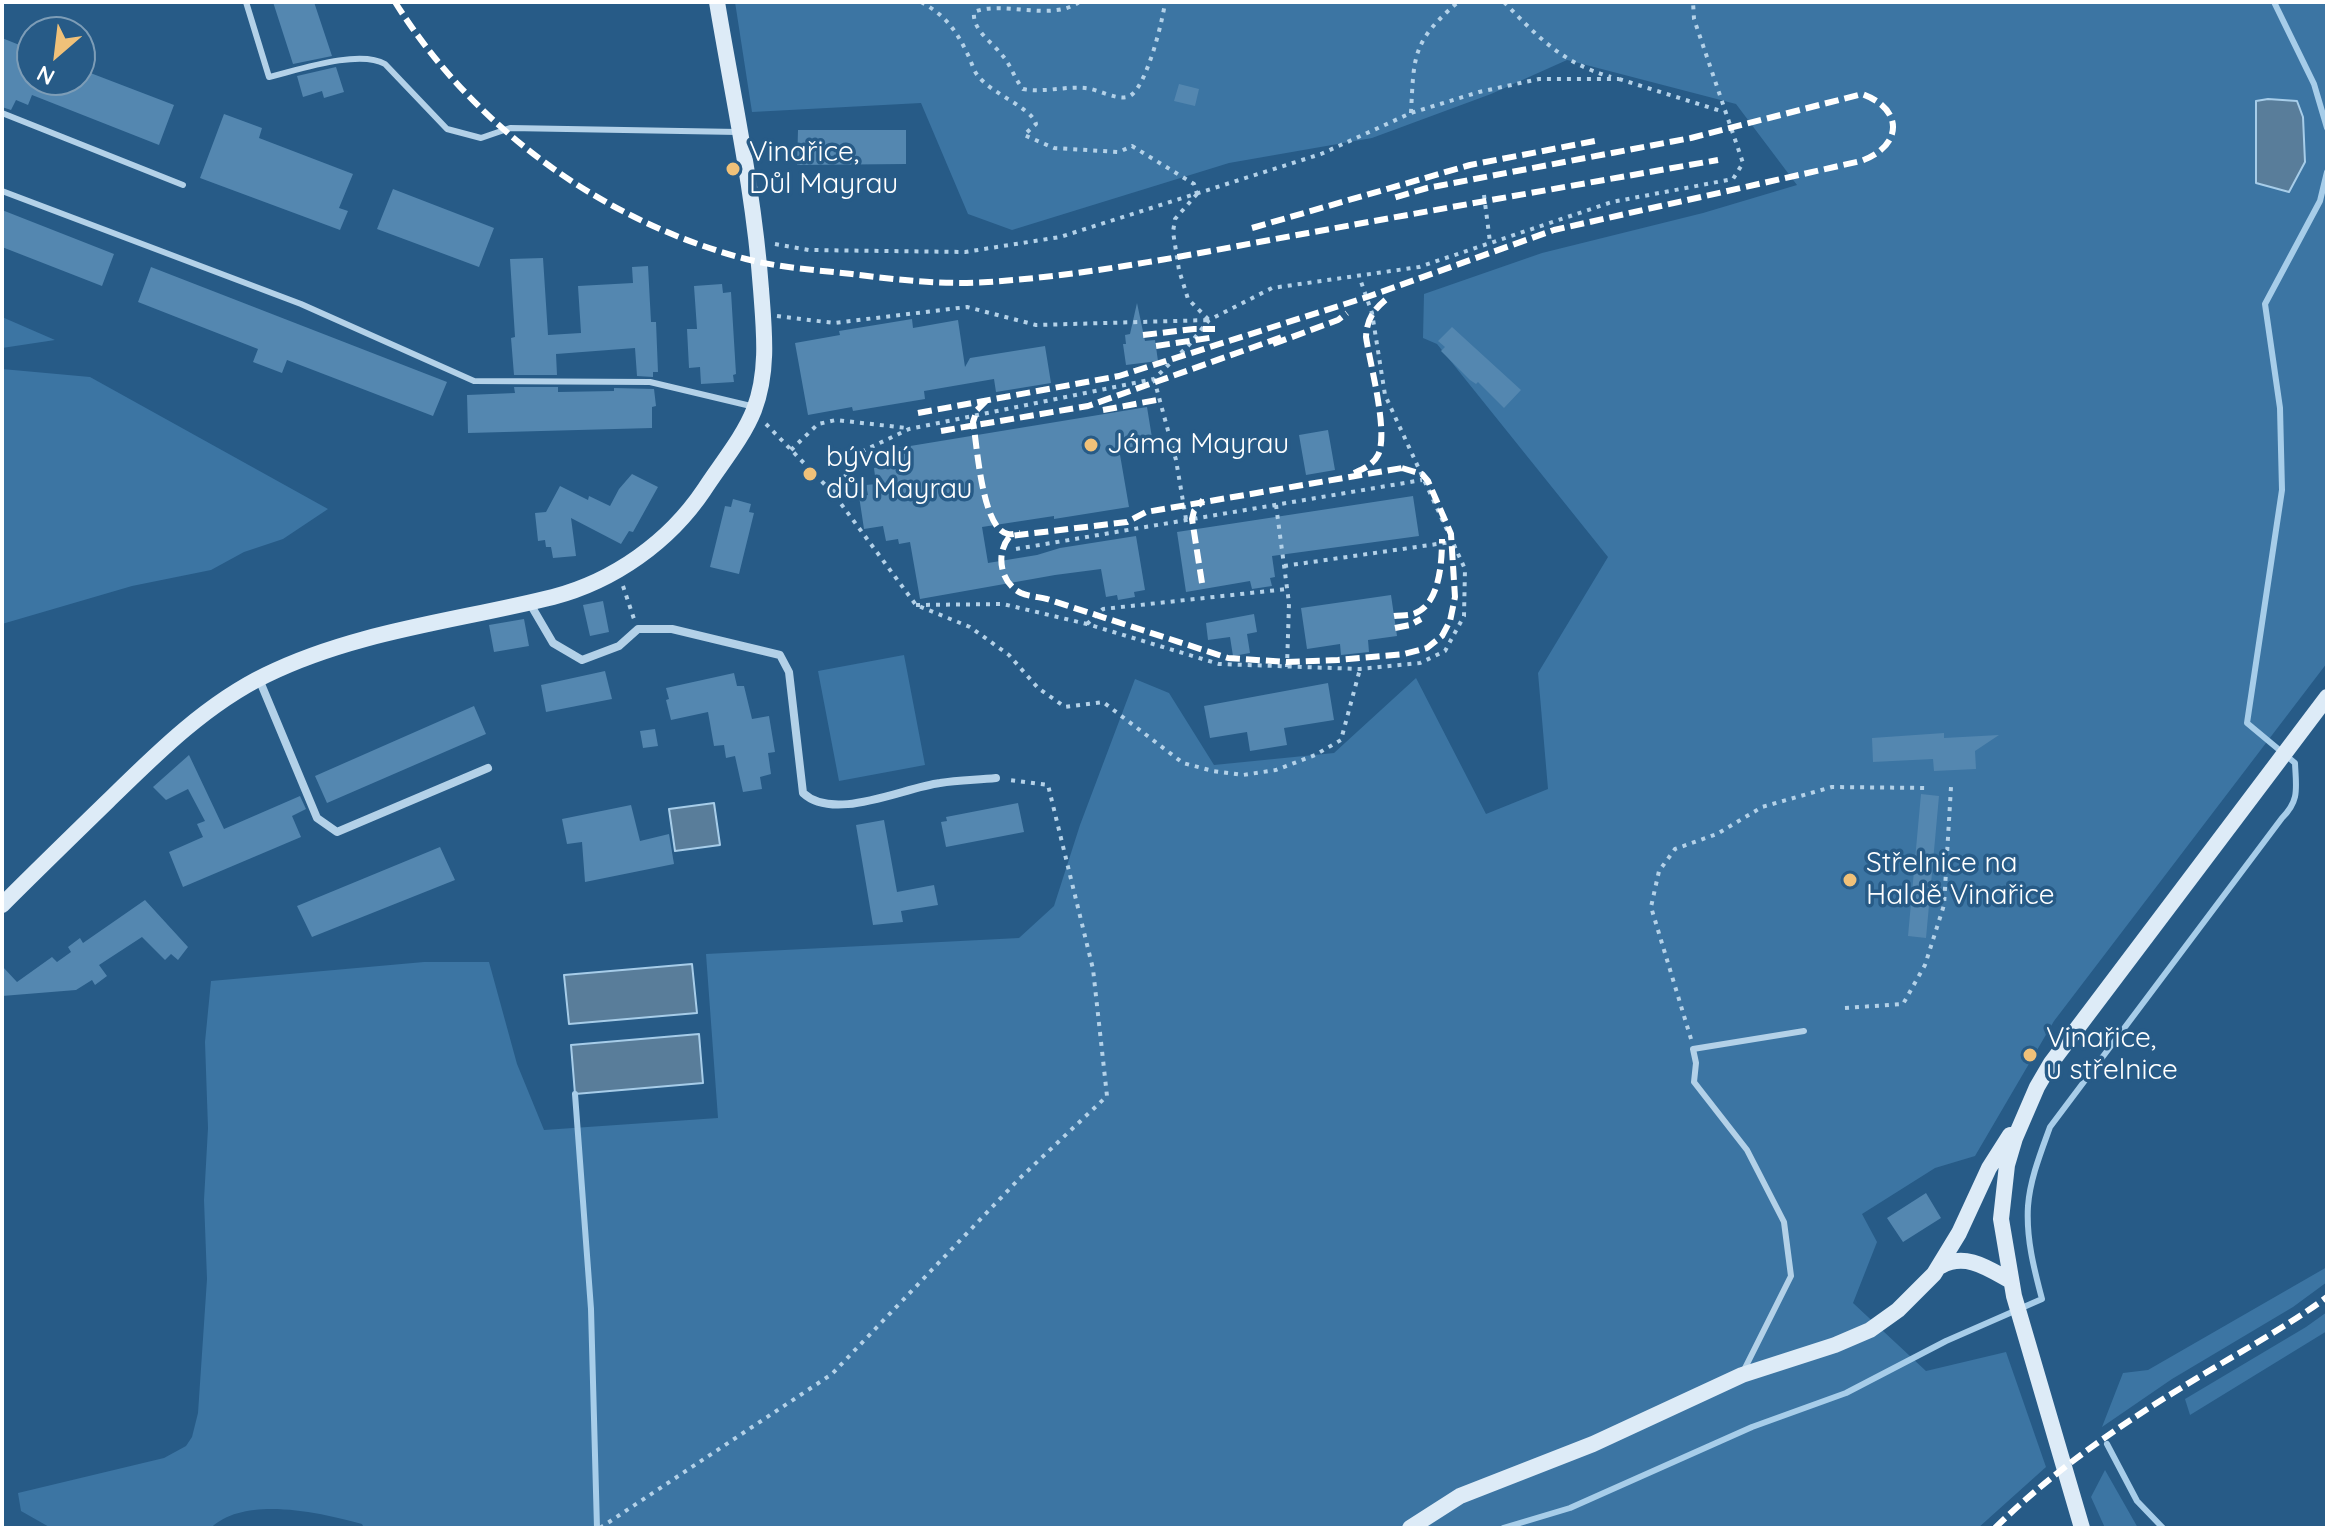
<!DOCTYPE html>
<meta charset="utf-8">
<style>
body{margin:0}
#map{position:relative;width:2329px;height:1530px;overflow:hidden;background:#275b87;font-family:Quicksand,sans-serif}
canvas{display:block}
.frame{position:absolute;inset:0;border:4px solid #fff;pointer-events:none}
.north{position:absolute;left:16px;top:16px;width:80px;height:80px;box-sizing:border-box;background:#275b87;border:2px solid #7d9db7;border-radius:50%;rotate:208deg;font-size:22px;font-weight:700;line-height:32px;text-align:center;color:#fff}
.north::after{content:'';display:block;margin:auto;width:28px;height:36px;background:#f0c179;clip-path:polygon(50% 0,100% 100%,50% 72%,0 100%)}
</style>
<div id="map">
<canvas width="2329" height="1530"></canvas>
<div class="frame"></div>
<div class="north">N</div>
</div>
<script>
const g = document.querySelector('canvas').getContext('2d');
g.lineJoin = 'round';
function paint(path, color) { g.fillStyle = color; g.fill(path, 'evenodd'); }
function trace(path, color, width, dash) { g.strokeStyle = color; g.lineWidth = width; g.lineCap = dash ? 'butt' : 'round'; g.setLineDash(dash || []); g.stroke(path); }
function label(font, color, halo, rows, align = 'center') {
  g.font = font + ' Quicksand,sans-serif'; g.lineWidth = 7; g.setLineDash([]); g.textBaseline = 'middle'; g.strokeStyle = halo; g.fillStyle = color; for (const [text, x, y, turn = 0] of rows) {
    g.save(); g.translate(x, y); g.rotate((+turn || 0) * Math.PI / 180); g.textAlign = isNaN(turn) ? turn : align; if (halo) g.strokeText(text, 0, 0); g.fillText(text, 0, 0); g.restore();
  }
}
paint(new Path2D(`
 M735,2H2327V663L2054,1021L1975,1156L1935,1168L1862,1214L1877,1242L1853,1303L1926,1371L2006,1352L2046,1467L1978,1528H364L362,1524C321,1513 245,1495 211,1528H51L21,1511L18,1493L164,1458L186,1446L192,1437L198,1413L207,1279L204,1200L208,1128L205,1042L211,981L424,962H489L517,1064L544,1130L718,1118L706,954L1019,938L1054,906L1080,825L1135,679L1169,693L1214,765L1334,753L1416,678L1486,814L1548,789L1538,673L1608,557L1437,344L1423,338L1424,294L1542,253L1703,213L1797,185L1736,104L1567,60L1491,94L1372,138L1229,163L1012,230L968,214L921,103L752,112ZM2296,101L2303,117L2305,162L2256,183V102Z
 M2,317L55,340L2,348Z
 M2,369L90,377L328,509L283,539L244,552L211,570L132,586L2,624Z
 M904,655L925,765L839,781L818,671Z
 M2327,1267V1282L2293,1307L2172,1379L2102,1427L2123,1373L2148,1370Z
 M2327,1312V1331L2190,1415L2185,1399L2306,1327Z
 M2105,1470L2138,1528H2105L2091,1497Z`), '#3c75a3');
const water = new Path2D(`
 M2268,99L2297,101L2303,117L2305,162L2289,192L2256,183V101Z
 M714,803L720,845L675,851L669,809Z
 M692,964L697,1013L569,1024L564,975Z
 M699,1034L703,1083L575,1094L571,1045Z`);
paint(water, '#597d9a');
trace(water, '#a7cde9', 2);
trace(new Path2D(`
 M2274,2L2314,84L2327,128
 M575,1094L591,1309L597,1528
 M2107,1444L2137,1501L2163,1528
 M1503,1528L1570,1508L1752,1427L1846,1393L1946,1341L2042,1299C2034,1269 2026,1238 2028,1206C2030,1179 2041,1152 2050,1127L2282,818C2300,800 2296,788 2295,763L2247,723L2282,490L2280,408L2265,304L2320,201L2327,172`), '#a7cde9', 6);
paint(new Path2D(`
 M273,2H314L332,56L293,64Z
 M2,38L32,50V80H80V69L174,105L159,145L32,95L28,105L16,100L11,110L2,107Z
 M336,67L344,92L324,98L322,91L303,97L297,76Z
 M1179,84L1199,89L1195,106L1174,101Z
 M224,114L262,128L259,138L353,174L339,208L348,211L340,230L200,178Z
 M798,130H906V164L797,165Z
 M393,189L494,228L479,267L377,229Z
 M2,210L114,254L102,286L2,247Z
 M543,258L548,335L581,333L578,286L633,283L632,267L648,266L651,322H656L658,372H653V377L637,376L635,348L556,354L557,375H514L511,338L515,337L510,259Z
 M151,267L447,382L433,416L287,360L282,373L253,362L258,349L138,302Z
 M722,284L723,293L731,292L736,374L733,375L734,382L701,384L700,367L689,368L687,329H697L694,286Z
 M1137,303L1145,341L1155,340L1158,361L1126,365L1123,344H1126L1125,335L1130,334Z
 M912,319L913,328L958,320L965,367L970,358L1045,346L1051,383L996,392L994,379L924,391L925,399L853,411L852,407L808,415L795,343L840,335L839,331Z
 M1452,327L1521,390L1504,408L1478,382L1476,384L1470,380L1441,351L1445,347L1438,341Z
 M514,387H558V392L614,391V388L654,389L656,406L652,407V428L468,433L467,395L515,393Z
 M1147,407L1153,444L1119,449L1129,507L1054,519V516L982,527L988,563L1037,555L1060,548L1136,536L1145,590L1134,592L1135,597L1118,600L1117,595L1106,597L1101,569L1055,575L920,599L910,542L899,544L898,539L886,541L883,526L864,529L859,496L868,495L866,485L876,484L874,468L889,465L888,459L895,458L892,449Z
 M1328,430L1335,470L1306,475L1299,435Z
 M632,474L658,487L633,532L629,531L621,544L571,518L576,556L553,558L551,547H546L545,540L538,541L535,513L546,512L560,486L588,500L589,496L610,506L619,489Z
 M1413,496L1419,536L1272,556L1275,577L1270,578L1272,586L1252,589L1250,581L1186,592L1177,532Z
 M733,499L751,504L749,512L754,513L739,574L710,567L725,506L731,507Z
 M1391,595L1397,636L1368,640L1369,652L1341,655L1340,644L1307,649L1301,608Z
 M603,601L609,632L590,636L583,605Z
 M1254,614L1257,632L1247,634L1250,653L1233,656L1230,637L1208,640L1206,623Z
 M524,619L529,646L494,652L489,625Z
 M605,671L612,699L546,712L541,685Z
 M734,673L737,686H744L752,719L769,716L775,752L768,753L771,774L760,777L762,789L743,792L735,756L726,758L724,745L714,746L708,712L671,720L666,700L669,699L666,688Z
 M1328,683L1334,720L1284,728L1287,745L1250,751L1247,732L1210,738L1204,706Z
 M474,706L486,734L327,803L315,776Z
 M655,729L658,746L643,748L640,731Z
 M1944,733V738L1999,735L1975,751L1976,769L1934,771L1933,759L1873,762L1872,738Z
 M189,755L224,829L300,796L306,809L292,816L301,837L183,887L169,852L203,837L197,824L205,821L188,789L166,800L153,787Z
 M1921,794L1939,796L1926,938L1908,936Z
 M1018,803L1024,832L946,847L941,822L947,821L946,817Z
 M631,805L640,841L669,834L674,864L585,882L582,842L567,844L562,819Z
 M884,820L897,892L934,885L938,905L901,911L903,922L873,925L856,825Z
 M440,847L455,880L312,937L297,906Z
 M145,900L188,947L178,960L171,954L165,960L142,937L99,965L107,976L95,985L92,980L76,990L2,996V966L17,982L52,957L57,962L71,952L68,947L80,938L83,943Z
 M1926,1193L1941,1218L1903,1242L1887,1218Z`), '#5487b0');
trace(new Path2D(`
 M921,2C945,15 956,30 967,53C971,60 973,70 978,76C992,94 1032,108 1036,124L1024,135L1054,148L1119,152L1132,146L1194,184L1197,194
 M1079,2C1051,22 1003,0 974,12C972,30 992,42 1002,55C1011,65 1014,78 1023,89C1044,93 1064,86 1085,88C1098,89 1115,100 1127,97C1145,94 1163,20 1165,2
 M1504,2C1538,37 1562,63 1611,77
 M1619,79L1724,112
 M1411,113C1414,55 1412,42 1458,2
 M1197,194L1175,219L1173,232L1179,270L1188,299L1209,320
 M1484,195L1490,242
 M775,244L809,250L965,252L1060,237L1321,154L1411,113L1479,92L1539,79H1619
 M777,316L834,323L967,307L1036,325L1209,320
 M1154,379L1176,460L1186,519
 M766,424L833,493L916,605L970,627L1009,655L1038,688L1065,707L1103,702L1183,763L1213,771L1243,775L1276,770L1315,755L1341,740L1360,669
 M791,450L818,424L836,420L907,428
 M833,493L863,451L909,429L1154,379L1188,346L1209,320L1272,288L1419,267L1612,202L1733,179L1743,163L1694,19L1693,2
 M1276,505L1289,603L1287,667
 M1016,549L1422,480
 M1284,566L1451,542
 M623,586L634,619
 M916,605L1003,604L1087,624L1219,664L1360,669L1420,663L1445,651L1464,616L1465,569L1385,395L1372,313L1359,276
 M1087,624L1103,609L1287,589
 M1845,1008L1903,1004L1925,965L1944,905L1951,787
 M1691,1039L1651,907L1659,871L1675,849L1717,834L1762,807L1832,787L1927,788
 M600,1528L832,1374L1019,1179L1107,1096L1093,969L1048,785L1010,780`), '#b3d1e8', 4, [4, 6]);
trace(new Path2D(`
 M246,2L269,77C298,70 359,49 385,64L447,129L481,138L510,128L738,132
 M2,113L183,185
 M2,191L301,304L474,381L650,382L755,407
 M1743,1372L1791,1276L1784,1222L1747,1150L1694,1082L1696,1063L1693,1049L1804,1031`), '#b3d1e8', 6);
trace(new Path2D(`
 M529,602L553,643L582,660L619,646L638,629H672L780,655L789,672L803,793C834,822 902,788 940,783C958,780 977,780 996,778
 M259,679L317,818L337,832L488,768`), '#b3d1e8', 8);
trace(new Path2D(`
 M2,905C37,870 73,835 108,801C156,754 206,704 266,675C356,631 457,621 553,597C614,581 669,542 704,490C720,465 743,438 754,410C769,371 764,329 761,289C754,192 733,98 717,2
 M1941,1266C1966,1252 1989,1269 2011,1281
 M1410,1528L1460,1496L1593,1444L1742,1375L1835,1345L1870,1330L1898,1310L1934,1274L1959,1233L1989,1168L2010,1135
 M2082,1528L2014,1296L2001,1219L2007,1165L2015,1138L2037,1087L2051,1063L2327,697`), '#ddebf7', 16);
trace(new Path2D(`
 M395,2C474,128 602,221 746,259C781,268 817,270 852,274C898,280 943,285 988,282C1095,275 1203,252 1308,233C1445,208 1581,184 1718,160
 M1252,228L1470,165L1600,140
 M1143,335L1194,329H1215
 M1273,344L1338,320L1347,313
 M1156,346L1215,337
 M987,400L977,410L973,422C977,444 982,530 1008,534C1012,535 1016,533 1020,533
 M1103,410L1162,399
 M918,413L1119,376L1367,297L1554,230L1861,161C1903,146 1904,109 1862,94L1691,138L1427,188L1393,198
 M941,431L1088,406L1282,337
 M1402,468L1422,474L1428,481L1451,534L1455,597L1450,621L1442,636L1427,648L1404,654L1338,660L1287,662L1228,658L1047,599C1039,597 1028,596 1021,593C1000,583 995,553 1010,536L1127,522L1146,512Z
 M1354,473C1363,469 1373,465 1378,455C1389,433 1370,364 1366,337C1367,318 1374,309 1389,297
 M1202,583L1192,519L1194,511L1203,500
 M1394,616C1400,615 1408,616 1413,614C1440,606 1442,561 1442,539
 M1395,628L1410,625L1421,619
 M1995,1528C2050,1474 2115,1428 2181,1388C2230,1357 2281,1331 2327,1297`), '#fff', 6, [14, 6]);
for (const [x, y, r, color] of [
 [733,169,8,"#f0c179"],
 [1091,445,8,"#f0c179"],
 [810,474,8,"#f0c179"],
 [1850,880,8,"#f0c179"],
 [2030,1055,8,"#f0c179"]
]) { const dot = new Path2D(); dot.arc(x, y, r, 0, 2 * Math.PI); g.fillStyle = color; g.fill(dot); trace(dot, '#275b87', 3); }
label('28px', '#fff', '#275b87', [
 ["Vinařice,",749,153],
 ["Důl Mayrau",749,185],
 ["Jáma Mayrau",1107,445],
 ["bývalý",826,458],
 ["důl Mayrau",826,490],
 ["Střelnice na",1866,864],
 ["Haldě Vinařice",1866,896],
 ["Vinařice,",2046,1039],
 ["u střelnice",2046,1071]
], 'left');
</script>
